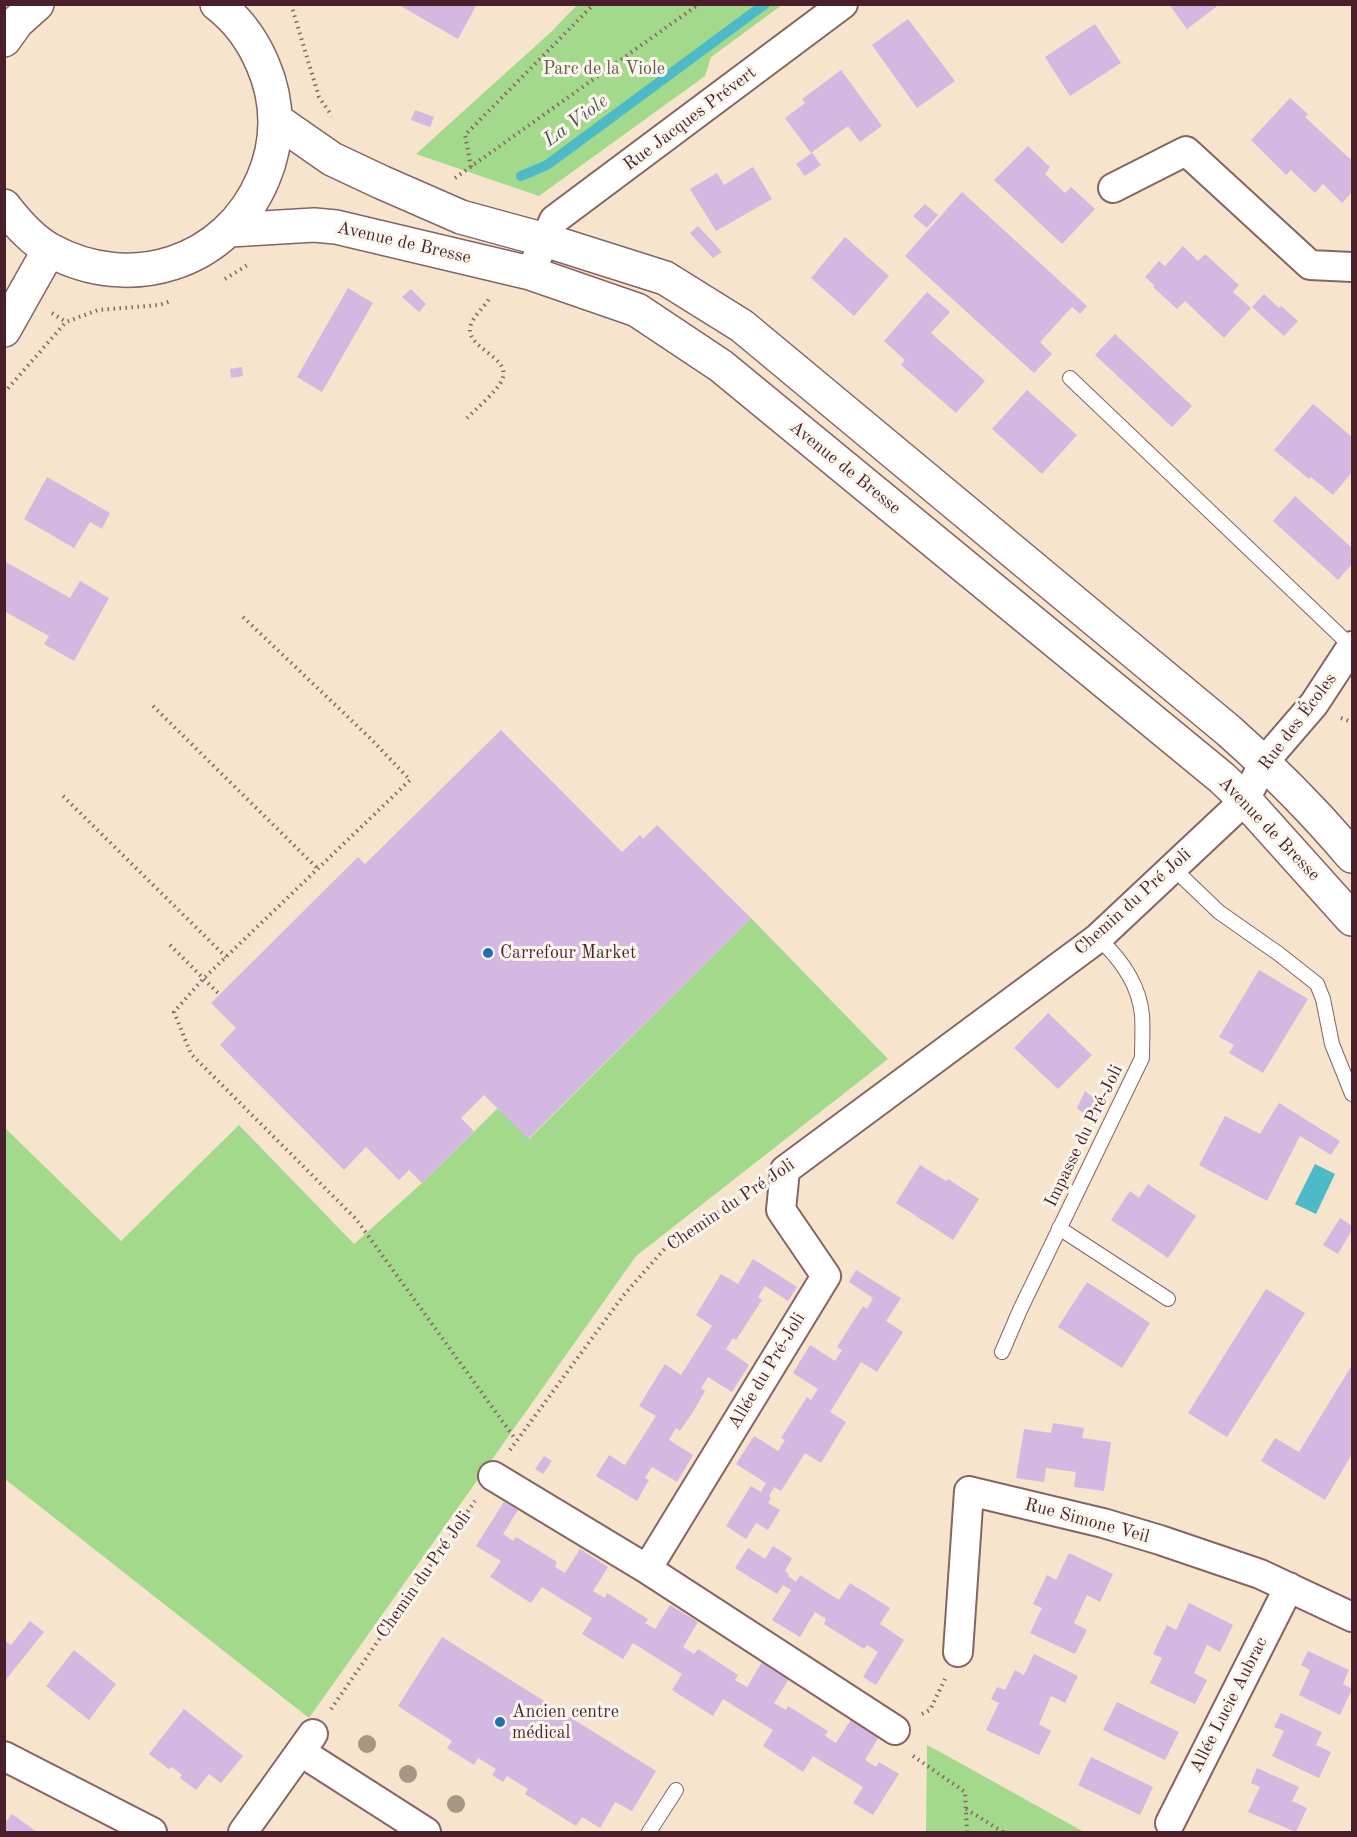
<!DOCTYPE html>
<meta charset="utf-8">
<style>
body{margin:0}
#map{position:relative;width:1357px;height:1837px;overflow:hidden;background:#f6e4cc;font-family:"Old Standard TT",serif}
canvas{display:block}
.frame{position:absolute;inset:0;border:6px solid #4a1f2b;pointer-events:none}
</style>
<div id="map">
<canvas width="1357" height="1837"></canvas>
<div class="frame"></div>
</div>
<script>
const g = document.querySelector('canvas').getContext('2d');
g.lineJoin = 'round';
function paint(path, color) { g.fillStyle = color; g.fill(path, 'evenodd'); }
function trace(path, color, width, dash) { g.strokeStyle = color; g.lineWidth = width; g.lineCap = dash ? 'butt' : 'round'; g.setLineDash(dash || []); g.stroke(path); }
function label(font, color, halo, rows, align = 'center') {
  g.font = font + ' "Old Standard TT",serif'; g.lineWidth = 6; g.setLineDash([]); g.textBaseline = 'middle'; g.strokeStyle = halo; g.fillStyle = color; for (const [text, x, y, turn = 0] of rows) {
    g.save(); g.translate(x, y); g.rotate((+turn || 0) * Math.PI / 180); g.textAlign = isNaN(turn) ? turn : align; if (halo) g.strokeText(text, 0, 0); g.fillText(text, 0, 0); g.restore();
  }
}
paint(new Path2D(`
 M577,5H782L711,57L705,76L539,196L416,154L551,32Z
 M751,918L888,1059L636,1256L309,1718L5,1479L4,1127L121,1241L239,1125L354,1244L422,1183L498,1108L529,1139Z
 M927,1745L942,1753L1084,1832H926Z`), '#a3d98a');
paint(new Path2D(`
 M1315,1164L1335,1174L1316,1214L1295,1204Z`), '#4dbac7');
trace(new Path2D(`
 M521,176L547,165L765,4`), '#4dbac7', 10);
paint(new Path2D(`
 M397,4H477L458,39Z
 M1169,4H1220L1187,29Z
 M908,19L955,81L917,108L872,45Z
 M1095,24L1121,63L1070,96L1045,57Z
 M841,70L882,126L860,142L848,126L811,153L785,118L805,103L802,99Z
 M1290,98L1308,114L1305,117L1350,159L1352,156V192L1342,203L1323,184L1315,193L1291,170L1286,175L1251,140Z
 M415,110L434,117L430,127L411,120Z
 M1028,146L1050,167L1045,174L1065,193L1071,187L1095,209L1062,244L994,180Z
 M812,153L821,165L805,176L796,164Z
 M753,167L772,199L716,231L690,189L717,173L724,185Z
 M962,192L1087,306L1080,314L1072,307L1040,342L1052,354L1034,373L905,256Z
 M925,204L938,215L927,228L913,216Z
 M698,226L722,252L713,258L690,233Z
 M845,237L889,276L854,316L811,278Z
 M1183,246L1198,261L1205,254L1239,285L1233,292L1251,308L1224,338L1185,301L1177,309L1153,287L1154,285L1145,277L1159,261L1165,266Z
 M348,288L373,303L322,392L297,377Z
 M411,289L426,304L419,312L402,297Z
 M927,292L950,312L931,333L985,381L956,413L901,365L905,360L884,341Z
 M1264,294L1279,308L1281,306L1298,321L1284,336L1252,307Z
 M1115,334L1192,406L1172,427L1095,355Z
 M242,367L243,376L231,378L230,369Z
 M1027,390L1077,435L1042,474L992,429Z
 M1313,404L1352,437V472L1333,495L1311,477L1309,479L1274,450Z
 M47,477L110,513L102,529L90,522L74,548L24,519Z
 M1295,496L1352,548V564L1338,580L1273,521Z
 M4,561L70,598L80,581L109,598L74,661L44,644L49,636L4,611Z
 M501,730L622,852L640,835L643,839L657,825L751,918L528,1139L484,1095L461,1118L474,1131L422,1183L409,1170L399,1180L366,1147L344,1170L220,1045L236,1028L211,1003L358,857L365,864Z
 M1259,970L1308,999L1263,1073L1229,1053L1234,1045L1219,1037Z
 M1048,1013L1092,1055L1058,1089L1014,1048Z
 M1085,1091L1105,1107L1097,1125L1077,1108Z
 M1279,1103L1340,1141L1331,1155L1300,1136L1267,1201L1199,1165L1225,1116L1260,1134Z
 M920,1165L946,1181L948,1179L979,1199L953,1240L896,1203Z
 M1148,1184L1196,1216L1168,1258L1111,1220L1130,1191L1139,1198Z
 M1340,1218L1352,1226V1230L1338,1254L1323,1245Z
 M753,1259L797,1287L788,1301L765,1286L758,1297L762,1300L736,1340L733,1338L726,1349L749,1365L732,1392L708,1377L701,1388L705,1391L693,1412L680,1431L676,1428L669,1440L693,1455L677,1482L652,1467L645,1478L649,1480L637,1501L596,1476L609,1455L625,1465L656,1416L639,1406L665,1364L681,1375L712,1326L696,1315L721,1274L738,1284Z
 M856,1270L901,1298L886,1321L903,1332L877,1372L861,1362L830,1412L846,1422L821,1463L805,1453L781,1491L774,1487L769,1496L771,1498L768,1503L780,1510L768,1530L756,1523L746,1539L726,1526L751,1486L761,1492L766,1483L736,1464L754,1436L778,1451L785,1440L781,1438L807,1397L811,1400L818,1389L793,1373L810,1345L835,1361L842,1350L837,1347L863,1306L867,1309L873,1298L849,1282Z
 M1087,1282L1150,1323L1122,1368L1058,1327Z
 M1266,1289L1305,1313L1227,1437L1188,1413Z
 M1352,1365V1454L1325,1500L1261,1461L1275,1438L1299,1452Z
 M1053,1423L1084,1428L1082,1438L1111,1442L1104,1491L1074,1487L1076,1472L1046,1468L1044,1482L1016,1478L1024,1429L1051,1433Z
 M544,1456L552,1461L543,1474L535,1469Z
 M504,1502L518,1510L503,1534L513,1541L516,1537L536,1549L557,1562L555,1567L565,1573L580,1549L608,1567L593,1591L605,1598L607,1593L648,1619L645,1623L655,1629L670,1605L698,1622L683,1647L694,1654L698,1649L738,1675L735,1680L747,1687L762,1662L789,1679L774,1703L786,1710L788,1706L828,1731L825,1736L836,1743L852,1718L880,1735L865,1760L876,1767L879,1762L899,1774L873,1815L853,1803L863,1787L813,1756L803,1772L763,1746L773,1730L723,1699L713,1716L672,1690L682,1674L633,1643L623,1659L582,1634L592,1618L542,1587L531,1603L490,1577L501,1561L476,1546Z
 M773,1546L792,1558L785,1571L789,1574L788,1576L796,1582L800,1575L839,1600L850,1583L890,1608L880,1624L904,1640L876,1685L863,1677L878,1652L867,1645L864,1649L824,1624L826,1619L815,1612L800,1637L772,1620L791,1590L783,1585L777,1594L735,1568L748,1548L765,1559Z
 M1069,1553L1113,1574L1100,1602L1087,1595L1074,1623L1087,1630L1075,1654L1030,1633L1042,1608L1033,1604L1047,1575L1056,1580Z
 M1189,1603L1233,1625L1220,1652L1207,1645L1194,1673L1207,1680L1195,1704L1150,1683L1162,1658L1153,1654L1160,1639L1167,1625L1176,1630Z
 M30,1621L44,1632L4,1682V1640L11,1645Z
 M442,1637L656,1771L632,1811L615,1802L600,1828L582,1817L576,1826L525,1794L528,1789L507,1776L503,1782L492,1775L496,1769L478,1758L474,1765L447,1748L452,1741L398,1706Z
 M74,1650L116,1684L89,1720L46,1686Z
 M1308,1651L1349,1670L1343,1684L1352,1689L1340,1715L1299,1695L1310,1670L1301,1665Z
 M1034,1654L1078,1676L1065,1703L1051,1696L1039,1724L1051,1731L1039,1755L986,1730L999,1703L991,1699L997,1687L1005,1690L1015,1670L1024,1675Z
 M1117,1702L1179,1732L1165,1760L1103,1730Z
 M184,1709L243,1756L221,1783L209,1774L196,1790L180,1778L182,1775L172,1767L169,1769L149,1754Z
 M1281,1713L1322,1732L1316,1745L1331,1752L1319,1778L1272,1756L1284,1731L1274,1727Z
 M1091,1757L1153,1787L1140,1815L1078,1785Z
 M1257,1768L1299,1787L1292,1801L1307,1808L1296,1832L1248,1812L1260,1787L1251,1783Z
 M12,1814L37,1832H4V1824Z`), '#d4b8e1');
const lane = new Path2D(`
 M1070,378L1352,647
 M1173,868L1219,912L1279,954L1317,984L1323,999L1332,1044L1352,1094
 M1059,1228L1168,1299
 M1002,1352L1020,1310L1142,1058C1142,1044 1143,1029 1142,1015C1139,984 1120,958 1098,938
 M649,1832L676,1790`);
const street = new Path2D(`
 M1113,188L1186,151L1310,265L1352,267
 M530,273L554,220L843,4
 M493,1476L647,1569L895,1730
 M647,1569L826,1276L781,1210L785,1170L1098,938L1245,800L1264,762L1314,704L1352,646
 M958,1652L969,1491L1103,1523L1160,1540L1260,1574L1352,1617
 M301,1752L426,1832
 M4,1756L152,1832
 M1170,1823L1289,1587
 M243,1832L313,1734`);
const primary = new Path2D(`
 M4,40L17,22L37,4
 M276,120L332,159L381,182L461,217L545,240L665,278L742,326L1229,731C1273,770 1314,811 1352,856
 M4,206C17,223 32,240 50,250C130,294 227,264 263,179C279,142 279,102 263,65C253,41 238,20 217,4
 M230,230L314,225L336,227L530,273L637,310L721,366L1222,778L1245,800L1352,919
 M4,330L49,250`);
trace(lane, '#866463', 16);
trace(street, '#866463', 32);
trace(primary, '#866463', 36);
trace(new Path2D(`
 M291,4L319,97L332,116
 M471,167L465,135L594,4
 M455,178L699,4
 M225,279L249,264
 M52,313L66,322
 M4,393L66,322L98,310L159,305L171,301
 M467,418C475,410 498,390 502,380C513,355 459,348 472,322C476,314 484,307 489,299
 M243,617L371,739L410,780L203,979L174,1012L191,1054L356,1219L516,1440
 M153,706L318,869
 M1341,718L1352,722
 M63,796L226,957
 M170,945L219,994
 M510,1450L623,1296L668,1245L751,1191
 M331,1709L475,1501
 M922,1714L930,1710L945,1679
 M913,1756L965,1792L967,1832
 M966,1809L1003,1832`), '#866463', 4, [1.5, 4.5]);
trace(lane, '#fff', 14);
trace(street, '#fff', 28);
trace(primary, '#fff', 33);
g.fillStyle = '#a69683';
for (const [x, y] of [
 [367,1744],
 [408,1774],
 [456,1804]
]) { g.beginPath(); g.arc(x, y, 9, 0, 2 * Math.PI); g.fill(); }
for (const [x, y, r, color] of [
 [488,953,6,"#1f6fb2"],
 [500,1722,6,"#1f6fb2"]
]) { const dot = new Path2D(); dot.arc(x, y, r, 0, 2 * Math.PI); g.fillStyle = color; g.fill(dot); trace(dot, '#fbf7ec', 2); }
label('18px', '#655748', '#fbf7ec', [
 ["Parc de la Viole",604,69]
]);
label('18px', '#4a1f2b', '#fbf7ec', [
 ["Rue Jacques Prévert",690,119,-37],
 ["Avenue de Bresse",404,243,13],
 ["Avenue de Bresse",845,468,39],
 ["Rue des Écoles",1298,722,-53],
 ["Avenue de Bresse",1269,829,46],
 ["Chemin du Pré Joli",1133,902,-42],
 ["Impasse du Pré-Joli",1084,1136,-64],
 ["Chemin du Pré Joli",731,1205,-34],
 ["Allée du Pré-Joli",767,1371,-59],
 ["Rue Simone Veil",1087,1521,15],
 ["Chemin du Pré Joli",424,1575,-55],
 ["Allée Lucie Aubrac",1229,1705,-63]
]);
label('18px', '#4a1f2b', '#fbf7ec', [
 ["Carrefour Market",500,953],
 ["Ancien centre",512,1712],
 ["médical",512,1733]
], 'left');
label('italic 20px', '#4b5562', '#fbf7ec', [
 ["La Viole",576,121,-36]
]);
</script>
